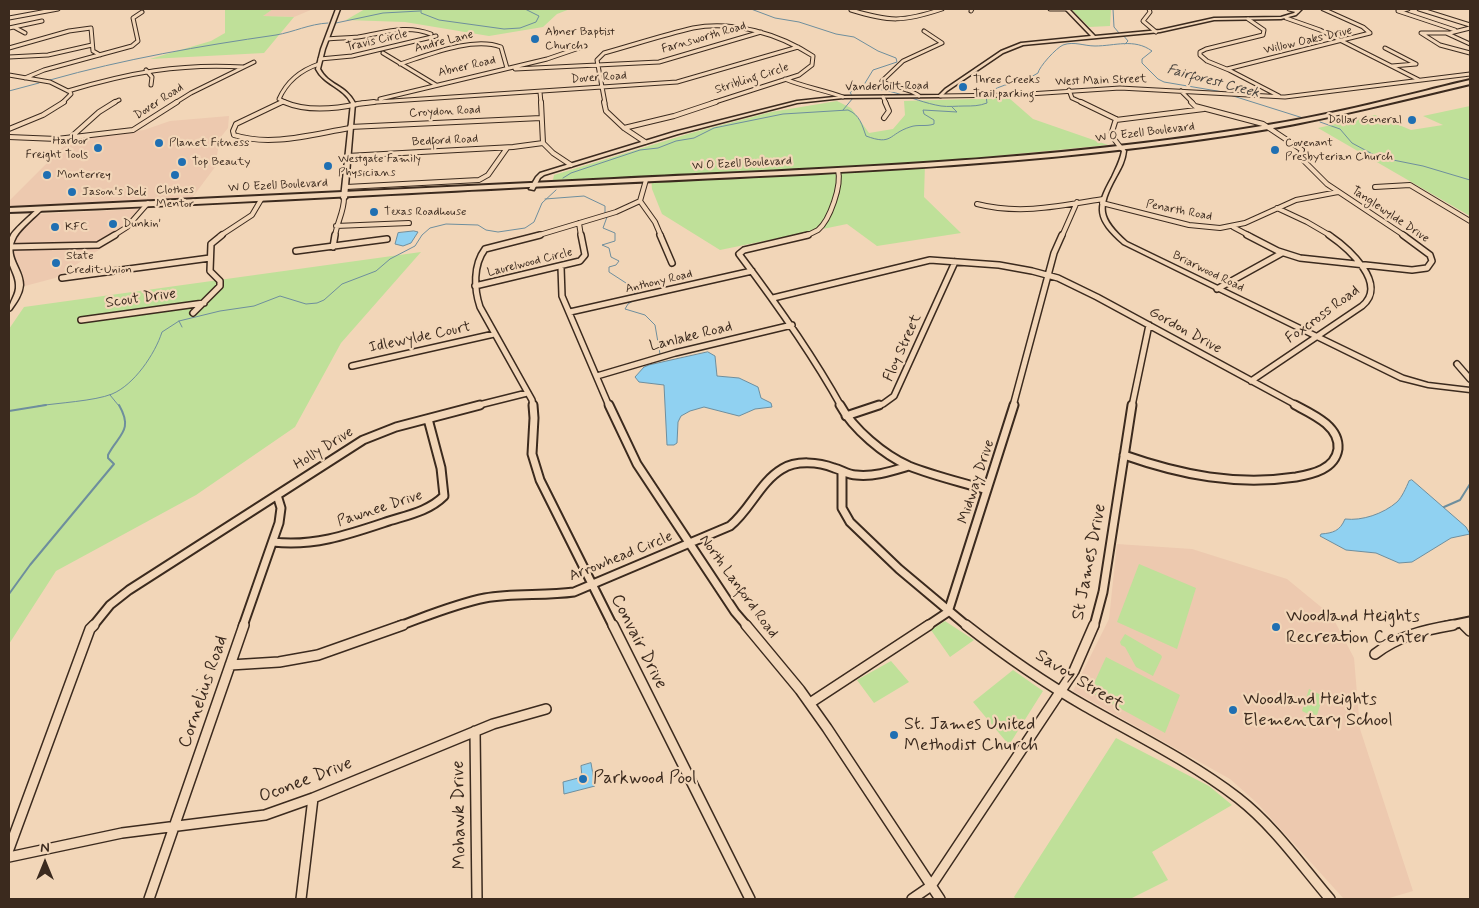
<!DOCTYPE html>
<style>
body{margin:0}
#map{position:relative;width:1479px;height:908px;overflow:hidden;background:#f2d6b8;font-family:Mynerve,sans-serif}
canvas{display:block}
.frame{position:absolute;inset:0;border:10px solid #3b2a1e;pointer-events:none}
.north{position:absolute;left:20px;top:838px;width:50px;height:50px;-webkit-text-stroke:4px #f2d6b8;paint-order:stroke;rotate:0deg;font-size:14px;font-weight:700;line-height:20px;text-align:center;color:#3b2a1e}
.north::after{content:'';display:block;margin:auto;width:18px;height:22px;background:#3b2a1e;clip-path:polygon(50% 0,100% 100%,50% 72%,0 100%)}
</style>
<div id="map">
<canvas width="1479" height="908"></canvas>
<div class="frame"></div>
<div class="north">N</div>
</div>
<script>
const g = document.querySelector('canvas').getContext('2d');
g.lineJoin = 'round';
function paint(path, color) { g.fillStyle = color; g.fill(path, 'evenodd'); }
function trace(path, color, width, dash) { g.strokeStyle = color; g.lineWidth = width; g.lineCap = dash ? 'butt' : 'round'; g.setLineDash(dash || []); g.stroke(path); }
function label(font, color, halo, rows, align = 'center') {
  g.font = font + ' Mynerve,sans-serif'; g.lineWidth = 4.5; g.setLineDash([]); g.textBaseline = 'middle'; g.strokeStyle = halo; g.fillStyle = color; for (const [text, x, y, turn = 0] of rows) {
    g.save(); g.translate(x, y); g.rotate((+turn || 0) * Math.PI / 180); g.textAlign = isNaN(turn) ? turn : align; if (halo) g.strokeText(text, 0, 0); g.fillText(text, 0, 0); g.restore();
  }
}
paint(new Path2D(`
 M273,9H313L294,17L262,16Z
 M229,116L228,128L220,138L215,167L192,198L9,207V201L71,139L144,130L170,121Z
 M142,209L136,225L102,248L55,278L25,286L21,269L13,253V242L22,229L39,214Z
 M1117,544L1192,549L1287,579L1332,616L1354,658L1360,729L1413,891L1386,899H1344L1256,802L1230,779L1073,691L1109,619Z`), '#edc9af');
paint(new Path2D(`
 M225,9H273L263,16L294,17L264,53L150,59L211,41L225,33Z
 M365,9H570L557,14L543,27L489,36L405,22L346,20Z
 M1071,9H1111L1110,26L1089,27Z
 M1009,98L1033,119L1108,145L925,163L924,197L961,233L877,246L847,224L720,250L662,214L652,189L651,176L553,180L554,175L691,133L771,112L837,101L851,108L869,133L893,129L905,115L904,101Z
 M1470,106V216L1318,128L1375,115L1411,130L1443,125L1423,116Z
 M421,252L341,343L295,427L196,495L56,571L9,644V329L24,307Z
 M1139,564L1196,588L1177,649L1117,622Z
 M945,621L974,640L950,657L931,630Z
 M1125,634L1161,655L1162,657L1153,676L1136,667L1125,647L1121,645L1120,642Z
 M1106,657L1180,695L1165,733L1090,692Z
 M891,661L909,682L874,703L857,680Z
 M1013,670L1043,691L1009,745L973,702Z
 M1309,689L1323,696L1317,715L1308,714L1302,711Z
 M1116,738L1209,786L1232,805L1152,852L1168,880L1130,899H1016L1014,897Z`), '#bfe099');
const water = new Path2D(`
 M414,231L418,232L411,243L403,246L395,244L398,233Z
 M708,352L715,356L717,376L739,378L758,387L761,398L771,403L772,407L755,409L739,416L704,407L690,411L681,416L678,422L677,443L674,445H667L664,385L639,382L635,377L644,367L649,365Z
 M1412,480L1466,527L1470,534L1451,538L1412,562L1399,563L1376,553L1346,550L1320,536L1321,534C1333,533 1340,531 1345,519C1362,521 1383,514 1397,502C1402,497 1406,488 1409,481Z
 M591,763L595,786L564,794L563,782L582,777L581,766Z`);
paint(water, '#90d1f1');
trace(water, '#6e8e9d', 1);
trace(new Path2D(`
 M421,9V13L439,20L504,29L520,28L536,22L539,16L525,9
 M751,9L775,18L799,22L836,34L854,37L878,51L896,58L897,62L873,70L862,88
 M1113,9L1114,27L1119,33
 M336,23L383,13L420,11
 M1123,35L1128,41L1125,44
 M50,80C124,59 200,46 276,35C294,32 309,24 328,23
 M9,91L39,83
 M986,95C1000,82 1022,84 1038,73C1039,67 1056,48 1063,45C1074,41 1084,46 1095,46C1115,46 1134,38 1152,51L1142,59V63L1158,79L1164,82L1223,92
 M1230,95L1303,118
 M852,96L850,92C882,81 910,101 941,106C948,107 957,106 964,106C973,106 979,106 987,103L986,96
 M843,110L853,98
 M1320,122L1340,129L1352,143L1378,157L1423,166L1470,180
 M563,178L571,173L640,150L658,148L676,141L694,138L714,128L783,114L848,110C860,115 862,125 866,136C893,146 888,134 910,127C918,124 926,127 934,124V120L924,114L923,110L957,112L952,107
 M545,199L584,196L605,206V213
 M607,217L603,228L615,233V241L602,245L609,248L611,257L619,261L616,265L609,267V272L626,283L635,294
 M636,299L628,304L625,309L645,315L655,325L660,354
 M179,321L182,327
 M110,395L119,406
 M38,406C57,403 95,401 112,394C134,385 155,354 162,332L179,321L220,311L254,306L280,296L306,304L317,303L324,300L342,284L376,271L390,259L415,246L422,235L430,228L446,224L478,225L486,230L498,232L525,228L534,222L542,203L556,190`), '#6e8e9d', 1);
trace(new Path2D(`
 M9,411L46,405
 M1444,507L1460,500L1470,484
 M9,594L30,565L114,464L108,458V455C118,435 134,431 119,405`), '#6e8e9d', 2);
const minorFar4 = new Path2D(`
 M1050,9H1067
 M1149,9L1150,12L1143,21L1156,32
 M1289,9L1298,11
 M1408,9L1398,11L1455,30
 M1419,9L1470,25
 M851,10C890,22 903,22 942,9
 M971,11L972,9
 M9,18L58,9
 M1286,18L1320,30L1419,80
 M1248,19L1264,30L1263,35L1206,49L1200,52V55L1207,61L1229,70L1279,96
 M14,27L25,33
 M9,28L42,21
 M1470,28L1450,33H1421L1440,45L1470,53
 M1446,33L1470,44
 M327,39C337,38 348,38 358,37C384,33 405,24 431,34
 M9,48L69,31L91,28L93,51L100,55
 M1385,48L1416,64L1392,66
 M383,53L436,85
 M9,57L48,55L92,45
 M320,59L352,56L436,36
 M400,64C428,55 473,36 501,47L507,68
 M515,69L659,62L761,32
 M1227,69L1370,33L1363,27L1323,9
 M146,70L152,77L151,85
 M9,75L50,82L70,92L71,94L62,103
 M25,78L44,70L132,46L138,41L133,18L142,12
 M785,79C804,87 824,90 843,97
 M882,81L903,61L942,43L924,31
 M882,81C893,89 908,87 919,96
 M1069,90L1072,98L1083,103
 M68,91C128,73 180,63 243,67
 M1181,91L1193,103
 M540,92L541,103
 M940,96L1014,95L1120,88L1285,97L1470,74
 M883,97L886,103
 M380,99L547,59L585,46
 M113,103L119,100
 M175,103L191,93L254,62
 M280,103L283,102
 M287,103L279,99C287,81 301,70 319,64
 M362,103L677,82L798,47
 M605,103L597,60L604,53C633,45 663,35 693,28C733,20 779,34 813,56L812,65L799,75L712,103`);
const minorFar3 = new Path2D(`
 M282,102L236,124L233,131L234,135C271,147 313,134 350,128
 M284,102C307,112 335,109 358,104
 M541,102L543,143L553,153L571,165
 M604,102L606,111L624,128
 M1081,102L1116,119L1111,135L1121,148
 M1191,102L1195,106L1263,124L1302,150L1299,156L1327,184L1405,236
 M357,104L374,102
 M884,118L889,111L885,102
 M1116,120L1204,109
 M350,127L541,118
 M624,128L645,142
 M624,128L674,116L716,102
 M9,129L43,115L64,102
 M9,137L57,139L133,130L177,102
 M70,138L99,112L115,102
 M347,156L513,147L543,143
 M646,180L640,201L655,222L661,236
 M346,187L479,180L488,175L507,148
 M1375,187L1410,185L1470,221
 M1102,203L1189,225L1220,228L1245,223L1296,200L1338,192
 M977,204C1020,215 1060,206 1103,199
 M1277,208L1307,222L1331,236
 M579,223L581,236
 M336,226L409,223
 M1233,227L1250,236
 M113,236L127,227L148,203
 M220,236L252,215L262,198
 M335,236C337,222 344,212 344,198
 M536,236L616,212L640,201
 M803,236C808,235 813,233 818,230C830,220 842,185 838,170
 M1062,236L1077,202`);
const minorFar2 = new Path2D(`
 M660,235L672,263
 M808,235L744,250L739,254C776,303 811,352 841,406
 M1247,235L1278,251L1300,258L1412,270L1427,268L1432,261L1430,255L1403,235
 M9,247L98,245L115,235
 M333,247L335,235
 M296,251L387,239
 M561,267L562,296L609,406
 M62,278L210,258
 M475,286L580,261L585,255L581,235
 M1217,289L1282,253
 M773,298L930,260L999,265L1032,271L1058,278L1097,297L1298,406
 M570,312L752,271
 M193,313L220,286V281L210,271L211,244L222,235
 M81,320L204,303
 M1457,364L1470,379
 M352,366L494,334
 M597,376L675,353L792,325
 M1251,381L1362,306C1389,284 1348,248 1329,235
 M475,406L527,393
 M533,406L532,400L480,307C474,289 473,265 485,249L540,235
 M876,406L883,404L894,396L955,262
 M1013,406L1054,253L1062,235
 M1132,406L1149,325`);
const minorFar1 = new Path2D(`
 M533,405L534,418L532,454L540,480L613,626
 M609,405L637,464L735,612L747,626
 M840,405C853,429 884,455 909,466C934,476 961,482 987,490
 M846,416L879,405
 M1124,455C1181,475 1237,486 1296,477C1313,474 1335,469 1338,449C1340,426 1312,414 1295,405
 M842,472V508L850,522L899,569L967,626
 M273,542C314,547 350,534 389,521C408,515 429,511 444,496L441,468L428,419
 M1462,623L1465,626
 M93,626L110,605L129,590L363,440L396,427L480,405
 M243,626L279,523L281,508L277,495
 M399,626C427,616 455,604 485,598C513,593 545,596 574,592L730,526C750,510 760,482 782,469C796,460 819,462 834,468C842,470 848,475 856,475C874,477 892,471 909,466
 M927,626L948,612L1014,405
 M1094,626L1103,592L1132,405
 M1446,626L1470,621`);
const minor = new Path2D(`
 M613,625L750,899
 M746,625L800,690L827,728L940,899
 M966,625C1003,654 1043,682 1085,706C1136,735 1191,762 1238,798C1274,826 1301,865 1330,899
 M1464,625L1470,631
 M1375,654C1398,636 1424,630 1453,625
 M230,665L279,662L318,655L403,625
 M810,703L929,625
 M475,731L477,899
 M9,849L90,629L94,625
 M9,857L122,833L265,815L313,798L493,724L546,709
 M149,899L244,625
 M301,899L313,798
 M912,899L931,886L1074,671L1094,625`);
const tertiary = new Path2D(`
 M336,9H340L325,49L320,69C328,85 346,85 355,103L347,198L344,200L341,198L351,103C343,87 324,85 316,69L321,49Z
 M1065,9H1069L1095,36L1160,30L1214,18L1281,17L1294,13L1298,9H1302L1296,15L1281,19L1214,20L1160,32L1023,45L1003,53L947,91L941,97L843,98L797,103L678,134L544,175L540,178L534,190L529,189L536,177L540,173L674,132L797,101L843,96L939,95L945,89L1001,51L1021,43L1091,36Z
 M1119,147H1123L1126,151C1125,161 1121,168 1116,177C1099,208 1100,218 1127,242L1404,376L1428,383L1470,388V392L1428,387L1400,380L1123,244C1095,219 1094,209 1112,177C1116,168 1120,161 1122,151L1119,148Z
 M39,207L44,208C36,216 21,228 16,237C5,257 23,267 23,285C22,295 16,303 11,310L9,311C9,301 17,295 16,285C16,277 11,270 9,262C7,255 7,242 11,235C15,228 32,214 39,207Z`);
const primary = new Path2D(`
 M1470,80V84C1403,100 1336,117 1268,129C1045,167 817,173 591,184C397,193 203,205 9,212V208C211,198 412,189 614,179C832,168 1052,162 1268,125C1336,114 1403,96 1470,80Z`);
trace(minorFar4, '#3b2a1e', 5);
trace(minorFar3, '#3b2a1e', 6);
trace(minorFar2, '#3b2a1e', 8);
trace(minorFar1, '#3b2a1e', 11);
trace(minor, '#3b2a1e', 12);
trace(tertiary, '#3b2a1e', 3);
trace(primary, '#3b2a1e', 4);
trace(minorFar4, '#f2d6b8', 3);
trace(minorFar3, '#f2d6b8', 4);
trace(minorFar2, '#f2d6b8', 5);
trace(minorFar1, '#f2d6b8', 7);
trace(minor, '#f2d6b8', 9);
paint(tertiary, '#f2d6b8');
paint(primary, '#f2d6b8');
for (const [x, y, r, color] of [
 [535,39,5,"#1f6fb2"],
 [963,87,5,"#1f6fb2"],
 [1412,120,5,"#1f6fb2"],
 [159,143,5,"#1f6fb2"],
 [98,148,5,"#1f6fb2"],
 [1275,150,5,"#1f6fb2"],
 [182,162,5,"#1f6fb2"],
 [328,166,5,"#1f6fb2"],
 [47,175,5,"#1f6fb2"],
 [175,175,5,"#1f6fb2"],
 [72,192,5,"#1f6fb2"],
 [374,212,5,"#1f6fb2"],
 [113,224,5,"#1f6fb2"],
 [55,227,5,"#1f6fb2"],
 [56,263,5,"#1f6fb2"],
 [1276,627,5,"#1f6fb2"],
 [1233,710,5,"#1f6fb2"],
 [894,735,5,"#1f6fb2"],
 [583,779,5,"#1f6fb2"]
]) { const dot = new Path2D(); dot.arc(x, y, r, 0, 2 * Math.PI); g.fillStyle = color; g.fill(dot); trace(dot, '#f2d6b8', 2); }
label('12px', '#3b2a1e', '#f2d6b8', [
 ["Abner Baptist",545,32],
 ["Church",545,46],
 ["Three Creeks",973,80],
 ["Trail parking",973,94],
 ["Dollar General",1402,120,"right"],
 ["Harbor",88,141,"right"],
 ["Freight Tools",88,155,"right"],
 ["Planet Fitness",169,143],
 ["Covenant",1285,143],
 ["Presbyterian Church",1285,157],
 ["Westgate Family",338,159],
 ["Physicians",338,173],
 ["Top Beauty",192,162],
 ["Monterrey",57,175],
 ["Clothes",175,190,"center"],
 ["Mentor",175,204,"center"],
 ["Jason's Deli",82,192],
 ["Texas Roadhouse",384,212],
 ["Dunkin'",123,224],
 ["KFC",65,227],
 ["State",66,256],
 ["Credit Union",66,270]
], 'left');
label('12px', '#3b2a1e', '#f2d6b8', [
 ["Farnsworth Road",704,38,-16],
 ["Travis Circle",377,41,-13],
 ["Willow Oaks Drive",1308,41,-13],
 ["Andre Lane",444,42,-14],
 ["Abner Road",467,67,-13],
 ["Dover Road",599,78,-4],
 ["Stribling Circle",752,79,-18],
 ["West Main Street",1101,81,-2],
 ["Vanderbilt Road",887,87,-1],
 ["Dover Road",159,102,-33],
 ["Croydon Road",445,112,-3],
 ["W O Ezell Boulevard",1145,133,-7],
 ["Bedford Road",445,141,-3],
 ["W O Ezell Boulevard",742,164,-3],
 ["W O Ezell Boulevard",278,186,-3],
 ["Penarth Road",1179,211,11],
 ["Tanglewylde Drive",1390,215,34],
 ["Laurelwood Circle",530,263,-14],
 ["Briarwood Road",1208,272,26],
 ["Anthony Road",659,282,-13]
]);
label('italic 14px', '#48433e', '#f2d6b8', [
 ["Fairforest Creek",1213,82,15]
]);
label('15px', '#3b2a1e', '#f2d6b8', [
 ["Scout Drive",141,299,-8],
 ["Foxcross Road",1323,315,-36],
 ["Gordon Drive",1185,331,29],
 ["Lanlake Road",691,337,-14],
 ["Idlewylde Court",420,338,-12],
 ["Floy Street",903,348,-66],
 ["Holly Drive",324,449,-32],
 ["Midway Drive",977,482,-72],
 ["Pawnee Drive",380,509,-18],
 ["Arrowhead Circle",621,557,-22],
 ["North Lanford Road",738,587,54]
]);
label('18px', '#3b2a1e', '#f2d6b8', [
 ["St James Drive",1090,562,-79],
 ["Convair Drive",638,642,63],
 ["Savoy Street",1079,681,32],
 ["Cornelius Road",204,692,-71],
 ["Oconee Drive",306,781,-21],
 ["Mohawk Drive",460,815,-91]
]);
label('18px', '#3b2a1e', '#f2d6b8', [
 ["Woodland Heights",1286,617],
 ["Recreation Center",1286,638],
 ["Woodland Heights",1243,700],
 ["Elementary School",1243,721],
 ["St. James United",904,725],
 ["Methodist Church",904,746],
 ["Parkwood Pool",593,779]
], 'left');
</script>
